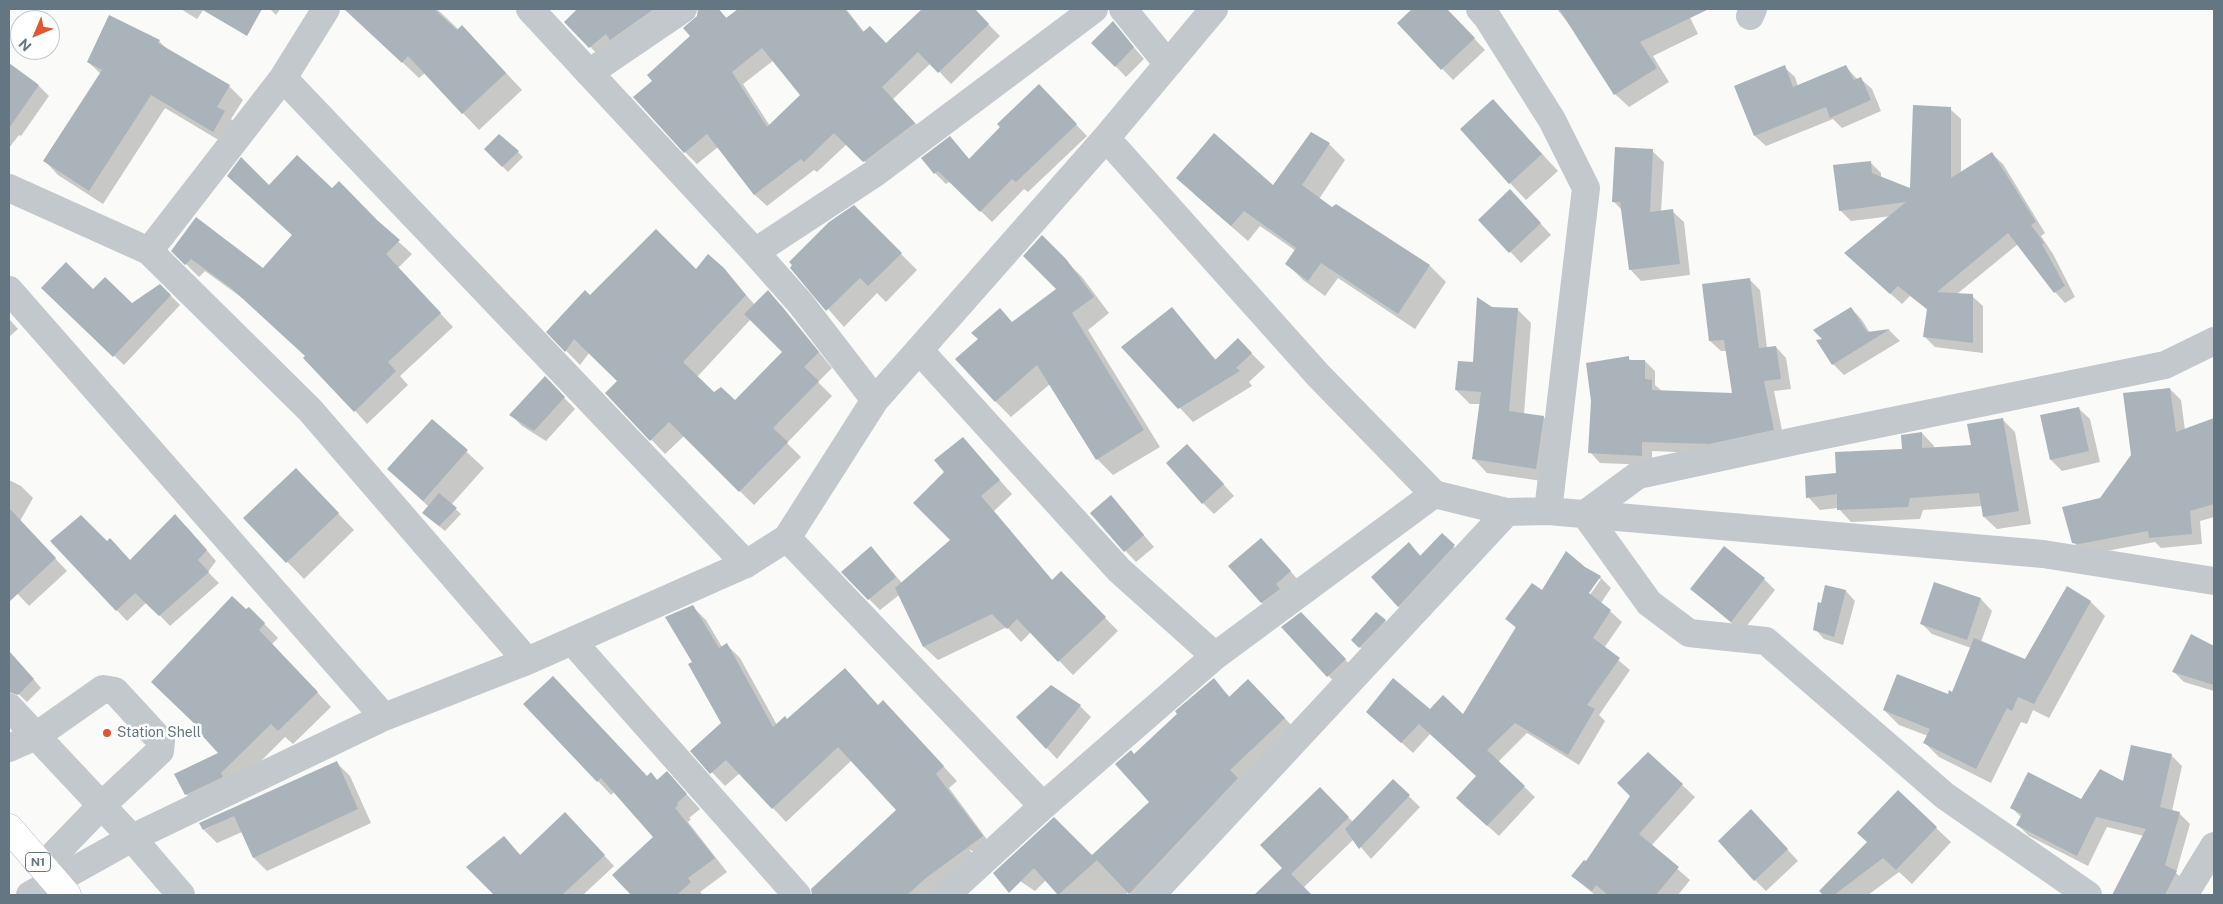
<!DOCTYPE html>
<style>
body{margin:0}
#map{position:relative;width:2223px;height:904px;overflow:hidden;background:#fafaf8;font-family:"Public Sans",sans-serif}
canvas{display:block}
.frame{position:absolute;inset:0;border:10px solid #657683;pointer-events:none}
.north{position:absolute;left:10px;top:10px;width:50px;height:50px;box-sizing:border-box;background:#fff;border:1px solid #c1c8cd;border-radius:50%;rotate:225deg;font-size:14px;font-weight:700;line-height:20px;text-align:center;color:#657683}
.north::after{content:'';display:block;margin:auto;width:18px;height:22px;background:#e4572e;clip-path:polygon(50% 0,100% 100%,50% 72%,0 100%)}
</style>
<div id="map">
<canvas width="2223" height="904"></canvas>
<div class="frame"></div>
<div class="north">N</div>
</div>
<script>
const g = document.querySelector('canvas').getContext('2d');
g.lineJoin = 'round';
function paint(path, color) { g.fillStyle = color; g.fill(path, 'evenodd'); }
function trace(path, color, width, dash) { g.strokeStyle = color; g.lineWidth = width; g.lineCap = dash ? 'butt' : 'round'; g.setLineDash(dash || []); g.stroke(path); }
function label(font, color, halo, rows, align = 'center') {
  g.font = font + ' "Public Sans",sans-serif'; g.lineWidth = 5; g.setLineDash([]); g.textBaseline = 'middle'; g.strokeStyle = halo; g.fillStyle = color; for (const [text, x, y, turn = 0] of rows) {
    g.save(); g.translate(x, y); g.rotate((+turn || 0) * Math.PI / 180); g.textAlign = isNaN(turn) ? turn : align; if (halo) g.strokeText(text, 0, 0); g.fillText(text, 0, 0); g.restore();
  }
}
paint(new Path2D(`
 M181,9H204L197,19Z
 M270,9H280L276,15Z
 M348,9H437L459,30L479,44L522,90L479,130L425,73L419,78L364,26L347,10Z
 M579,9H678L605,62L566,22Z
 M741,9H846L865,33L886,45L924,9H973L1000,36L951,84L931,63L893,99L926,135L876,173L847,144L817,172L814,170L767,206L755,195L718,147L697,164L685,152L654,81L718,10L727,18ZM774,60L802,96L770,126L743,84Z
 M1413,9H1446L1485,50L1453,80L1398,23Z
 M1557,9H1686L1698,34L1653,56L1669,82L1629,107L1615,94L1573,29Z
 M1113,23L1144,59L1126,77L1093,43Z
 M159,41L168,50L229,86L243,100L231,119L238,126L227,145L165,108L103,204L58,175L45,161L101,74L88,62Z
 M9,65L39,86L49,96L21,136L19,135L9,148Z
 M1784,67L1795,77L1798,86L1846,67L1858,80L1861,79L1872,89L1881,111L1842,128L1833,119L1766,146L1755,136Z
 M1039,86L1087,136L1028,192L1024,189L992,222L950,181L946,184L935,173L950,138L970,160Z
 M1493,101L1558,171L1526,200L1510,183Z
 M1950,109L1961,119V173L1992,154L2003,164L2045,233L2041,236L2053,254L2075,297L2065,303L2055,292L2018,244L1957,294L1972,296L1983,306V353L1935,347L1925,337L1928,310L1910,296L1902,304L1856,263L1892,216L1851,221L1840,210L1870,162L1881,173V178L1911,190Z
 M1312,133L1329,144L1345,160L1319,199L1333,209L1336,205L1430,266L1446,282L1415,329L1338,278L1325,296L1303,280L1287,264L1296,251L1260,226L1248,241L1194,194L1273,187Z
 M485,149L518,152L523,157L508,172Z
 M1652,151L1664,162L1661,212L1672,211L1684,222L1690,275L1641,281L1630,269L1623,211L1613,201Z
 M269,186L332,190L380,225L412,254L398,268L453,327L400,376L408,385L367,424L306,356L245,300L205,271L199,277L173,251L263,269L294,236Z
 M1521,202L1551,235L1521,263L1480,220Z
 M854,207L917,270L886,302L877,293L844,327L792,268Z
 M1042,237L1082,277L1109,313L1088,330L1160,447L1113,475L1097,459L1050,384L1011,417L995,401L1013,323L1058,289Z
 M723,269L755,305L768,292L782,306L832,368L818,382L832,396L787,443L801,457L754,505L684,436L665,454L607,393L618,381L589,353L580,365L548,332L590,296L696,271ZM751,319L784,352L735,402L713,393L697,377Z
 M1749,279L1760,290L1767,348L1776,347L1786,358L1791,389L1774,391L1784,440L1721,454L1652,451V465L1600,463L1590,452L1628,358L1632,361H1645L1655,371V385L1662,391L1734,394L1727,351H1721L1710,341Z
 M160,285L180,305L124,365L52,297L93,291L132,304Z
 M1172,308L1216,360L1238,340L1265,367L1249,382L1252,386L1193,422L1123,347Z
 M1491,308L1517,309L1531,323L1524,414L1543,417L1557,430L1549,482L1487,473L1474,459L1481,404H1470L1456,390L1474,363Z
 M1851,308L1862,320L1870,333L1889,330L1900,341L1844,375L1833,364L1825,340Z
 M9,319L18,329L9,337Z
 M545,378L575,409L546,441L522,426L511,415Z
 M2170,389L2181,400L2185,430L2214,419V517L2200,521L2202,544L2161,548L2155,542L2090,554L2084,553L2073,542L2101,499L2132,455Z
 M2078,408L2090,419L2100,462L2062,471L2051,460Z
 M2002,419L2015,432L2031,524L1997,529L1984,517L1983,506L1923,510L1920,519L1851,522L1838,508L1820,510L1808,497L1837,474L1904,450L1922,433L1934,446V448L1972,446Z
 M432,420L484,468L451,505L461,514L445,531L429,518V507L389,469Z
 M963,439L1012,494L994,511L1053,581L1061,573L1118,631L1073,675L1031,632L1021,642L1007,627L938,660L924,647L899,595L880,610L869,599L871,547L902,583L952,540L946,472Z
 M1198,456L1234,496L1214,514L1203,503Z
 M9,480L21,486L33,498L20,521L67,571L29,606L9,585Z
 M312,486L354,530L304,579L245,518Z
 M1111,497L1154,547L1136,562L1091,514Z
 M186,526L216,561L208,572L219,583L170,626L147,602L127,621L52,541L107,543L130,561Z
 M1442,535L1463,556L1408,616L1398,606L1409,544L1421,556Z
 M1272,551L1301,583L1273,613L1261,602Z
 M1584,568L1600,577L1611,588L1601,603L1622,622L1604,648L1630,670L1599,715L1605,721L1579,765L1527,733L1498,762L1535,797L1499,836L1469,809L1478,777L1430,734L1413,753L1379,722L1430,711L1463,715L1516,628L1507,619L1542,592ZM1598,579H1601L1587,599L1584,598Z
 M1764,579L1775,590L1742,632L1692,589Z
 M1935,584L1981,599L1992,611L1981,642L2026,661L2067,588L2091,602L2105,616L2049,718L2033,710L2027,724L2021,722L1991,783L1939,757L1925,743L1928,736L1899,725L1884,710L1953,693L1971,648L1932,634L1921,623Z
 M1826,587L1846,591L1855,601L1843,645L1824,639L1815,629Z
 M692,606L706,620L722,647L727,645L740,658L777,725L787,720L879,706L883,701L957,781L949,788L997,853L988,861L969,849L979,862L935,895H813L814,892L898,810L852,760L786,822L740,773L725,786L692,751L723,724L694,663Z
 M249,608L278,638L272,644L331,707L293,744L285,737L234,788L200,808L186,794L220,754Z
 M1385,621L1396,632L1371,658L1353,640Z
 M1312,624L1356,671L1339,687L1282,627Z
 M2192,636L2214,647V691L2184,682L2174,672Z
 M9,651L41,688L27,702L9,685Z
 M1213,680L1230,697L1260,692L1296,730L1152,895H1132L1128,892L1126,895H1060L1046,880L1035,891L1014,877L1003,866L1092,857L1150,802L1134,755Z
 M525,704L648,777L651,774L658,781L680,787L700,809L689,818L691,819L688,822L727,872L700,892L703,895H633L614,875L655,837L614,792L611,795Z
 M1080,706L1091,717L1057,759L1018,718Z
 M2171,755L2182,766L2172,811L2179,813L2190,824L2176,873L2187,883L2180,895H2120L2116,891L2144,836L2107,827L2088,866L2029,836L2018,825L2022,818L2011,807L2082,801L2124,783Z
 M337,763L350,776L371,823L267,871L254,858L242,832L217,843L204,830Z
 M1393,781L1420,807L1371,859L1354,839L1303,888L1310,895H1255L1284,868L1320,789L1353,822Z
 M1682,785L1695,797L1651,846L1690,880L1678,895H1595L1572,876Z
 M1898,792L1951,842L1912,884L1899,872L1868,895H1824L1820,891L1868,843Z
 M1762,822L1798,861L1766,891L1755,880Z
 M575,824L614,866L583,895H496L468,867L504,837L521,856Z`), '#0003');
paint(new Path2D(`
 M201,9H262L247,36Z
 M344,9H434L457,30L462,25L506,73L462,114L408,56L402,63Z
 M577,9H654L610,40L606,34L589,48L564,22Z
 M698,9H719L726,18L738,9H845L863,32L870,26L886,43L922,9H975L989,24L938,73L918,52L882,87L915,123L866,160L863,162L834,133L804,162L801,159L754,195L707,134L684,153L633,97L652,81L647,75L690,36L683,28L697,16ZM762,48L800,95L767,127L732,72Z
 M1412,9H1447L1475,38L1441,70L1397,23Z
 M1559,9H1709L1640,42L1657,68L1614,95Z
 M109,15L160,40L158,43L230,85L217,107L225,111L213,132L151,95L89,191L43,161L102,70L87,62Z
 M1113,21L1134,47L1115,67L1091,43Z
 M9,63L39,85L9,128Z
 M1785,65L1793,87L1846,65L1854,80L1861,77L1871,100L1830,118L1826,107L1754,136L1734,86Z
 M1039,84L1077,124L1016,182L1012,179L980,212L938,171L934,174L921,158L950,136L969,159L1000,127L997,124Z
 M1493,99L1542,154L1509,184L1460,129Z
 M1913,105L1951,107V178L1992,152L2036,222L2031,225L2044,243L2042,244L2065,286L2054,293L2008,233L1937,292L1973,294V343L1923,337L1927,309L1898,286L1890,294L1844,253L1906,202L1839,211L1833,165L1871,161L1872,173L1910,188Z
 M1311,132L1330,143L1302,185L1332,207L1336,204L1430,265L1398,314L1321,263L1308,281L1285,264L1296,248L1244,211L1231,226L1176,178L1214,133L1273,185Z
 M499,134L519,151L502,167L484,149Z
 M1615,147L1653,149L1650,212L1673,209L1680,264L1629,270L1620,202H1612Z
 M297,155L332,188L339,181L377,220L400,240L386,254L441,313L388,362L396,371L354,412L303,358L305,356L230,287L191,259L185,265L171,251L196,217L263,268L292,235L227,176L241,157L269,185Z
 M1510,189L1541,223L1509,253L1478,220Z
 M854,205L902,253L868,286L860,278L826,311L790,268L792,265L789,262L829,222Z
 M656,229L696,269L708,254L724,268L746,295L683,362L714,392L721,387L735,400L782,352L744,314L768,290L819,352L804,367L819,381L773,428L788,442L739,492L669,422L650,441L605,393L617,381L574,339L565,352L546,332L585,290L590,295Z
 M1042,235L1066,259L1094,297L1072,313L1144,430L1096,460L1037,365L995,402L955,359L978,339L971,333L1000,308L1012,322L1056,289L1023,256Z
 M66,262L93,289L105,277L132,303L160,284L171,295L113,357L41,288Z
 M1750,278L1759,348L1776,346L1781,379L1764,381L1774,430L1709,444L1642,442V456L1588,453L1591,401L1586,363L1629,356V360H1645V379L1652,380V390L1732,393L1724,340L1709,341L1702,284Z
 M1477,297L1492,307L1518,308L1509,411L1544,416L1536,469L1472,459L1481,392L1455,390L1458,361L1473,362Z
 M1172,307L1215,360L1238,338L1252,353L1236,368L1240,371L1178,409L1121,347Z
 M1851,307L1867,332L1890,329L1832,365L1816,340L1822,339L1813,330Z
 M545,376L565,397L534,431L509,415Z
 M2170,388L2176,432L2214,418V504L2190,511L2192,534L2149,538L2148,531L2079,544L2072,543L2062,507L2100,498L2131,455L2123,393Z
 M2079,407L2089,451L2050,460L2040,415Z
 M2003,418L2019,511L1983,517L1979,493L1910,498L1908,507L1837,510V494L1806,498L1805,476L1836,473L1835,452L1902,449L1901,435L1922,432V448L1971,445L1967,424Z
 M432,419L468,450L423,501L387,469Z
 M963,437L1000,480L981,496L1052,580L1061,571L1106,617L1058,662L1017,619L1007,629L992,614L923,647L895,588L950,540L913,503L944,472L934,460Z
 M1187,444L1224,484L1202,504L1166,463Z
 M296,468L339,513L286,563L243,518Z
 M439,493L457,508L439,526L422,513Z
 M1111,495L1144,535L1124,552L1090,513Z
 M9,508L56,558L9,602Z
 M175,514L207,550L198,560L209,572L159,616L135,593L116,611L50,541L81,515L107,541L110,538L130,560Z
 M1442,533L1455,545L1398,607L1371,577L1409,542L1420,556Z
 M1261,538L1291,571L1276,584L1280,589L1261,603L1228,566Z
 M871,546L896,577L868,600L841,572Z
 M1724,546L1765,578L1731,622L1690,589Z
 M1566,551L1585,567L1601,576L1589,593L1611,610L1593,638L1620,658L1587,705L1595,709L1568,755L1515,723L1487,750L1525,786L1487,826L1456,798L1476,776L1419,724L1401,743L1366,712L1393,678L1430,709L1443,695L1463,714L1516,627L1505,619L1532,583L1542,590Z
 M1934,582L1981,598L1967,640L1920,624Z
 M1825,585L1846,590L1834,637L1813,630L1818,602L1821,603Z
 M2067,586L2091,601L2034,704L2018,697L2012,711L2007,708L1976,769L1923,743L1930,729L1883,710L1897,674L1948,694L1949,690L1952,692L1974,638L2025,659Z
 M232,596L246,609L249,607L265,623L259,630L318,692L278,731L271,724L221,773L223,777L185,795L174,774L218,753L198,731L200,729L151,682Z
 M693,605L719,648L727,643L773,727L785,716L787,719L845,668L878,705L883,700L944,766L936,774L983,836L926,878L907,895H812L811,889L896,810L838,747L772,809L726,760L710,774L690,751L721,723L688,664L692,662L665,617Z
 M1301,612L1346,659L1327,677L1281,627Z
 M1376,612L1386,620L1359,648L1351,640Z
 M2191,634L2214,646V685L2172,672Z
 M9,651L34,679L18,695L9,692Z
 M553,676L647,776L651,772L657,780L667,771L687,794L677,803L678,805L675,808L715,858L688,878L691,882L677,895H631L612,875L653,837L601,778L597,782L523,704Z
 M1214,678L1229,697L1248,679L1285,718L1230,770L1238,778L1129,894L1092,855L1149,802L1115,764L1131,750L1134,754L1177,714L1175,711Z
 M1051,685L1081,705L1046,749L1016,717Z
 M2131,745L2172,754L2160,807L2180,812L2165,865L2177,871L2165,895H2112L2146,829L2096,817L2077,856L2016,825L2022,814L2010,808L2028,772L2081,799L2100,769L2123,781Z
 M1648,752L1683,784L1639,834L1679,867L1656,895H1608L1596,885L1592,891L1571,876L1584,860L1586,861L1630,796L1617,783Z
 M337,761L358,809L253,858L234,816L203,830L199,823Z
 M1393,779L1410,795L1359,849L1345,829Z
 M1320,787L1349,817L1291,874L1312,895H1254L1282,868L1260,845Z
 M1898,790L1937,827L1896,870L1883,858L1834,895H1823L1819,891L1867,842L1857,833Z
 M1751,809L1788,849L1754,881L1718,841Z
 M565,812L605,855L562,895H494L466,867L504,836L520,855Z
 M1054,817L1097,860L1058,895L1034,868L1009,893L993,873Z`), '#aab3b9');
const highway = new Path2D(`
 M9,828L67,895`);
trace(highway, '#b4b9bd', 29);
trace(new Path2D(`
 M530,9L755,252L801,304L875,400
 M1123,9L1168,64
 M1480,9L1487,17L1552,120L1586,188L1548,511
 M1750,16L1753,9
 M589,73L683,9
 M283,78L746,564
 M1106,138L1318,375L1434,494
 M9,188L149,251L310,410L527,661
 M149,251L283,78L326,9
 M755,252L875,173L1094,9
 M9,290L384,717
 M919,350L1119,570L1215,656
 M787,538L1043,806
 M572,641L797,895
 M9,707L132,838L181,895
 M9,748L36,736L103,689L115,691L161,741L160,751L101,806L42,867
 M30,895L132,838L384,717L527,661L746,564L787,538L875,400L1106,138L1214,9
 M946,895L1043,806L1215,656L1434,494L1507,512L1548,511L2043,554L2214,581
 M1151,895L1507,512
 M2088,895L1945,796L1766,641L1689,633L1649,603L1585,514L1638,475L1800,440L2165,365L2214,341
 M2184,895L2214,846`), '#c3c8cc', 28);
trace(highway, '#fff', 28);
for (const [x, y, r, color] of [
 [107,733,5,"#e4572e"]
]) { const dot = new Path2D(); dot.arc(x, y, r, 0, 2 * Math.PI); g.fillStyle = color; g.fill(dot); trace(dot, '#fff', 2); }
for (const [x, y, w] of [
 [38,862,25]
]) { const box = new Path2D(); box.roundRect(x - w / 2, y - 9.5, w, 19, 4); g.fillStyle = '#fff'; g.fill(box); trace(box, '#657683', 1); }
label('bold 12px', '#657683', null, [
 ["N1",38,862]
]);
label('14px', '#657683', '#fff', [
 ["Station Shell",117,733]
], 'left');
</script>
